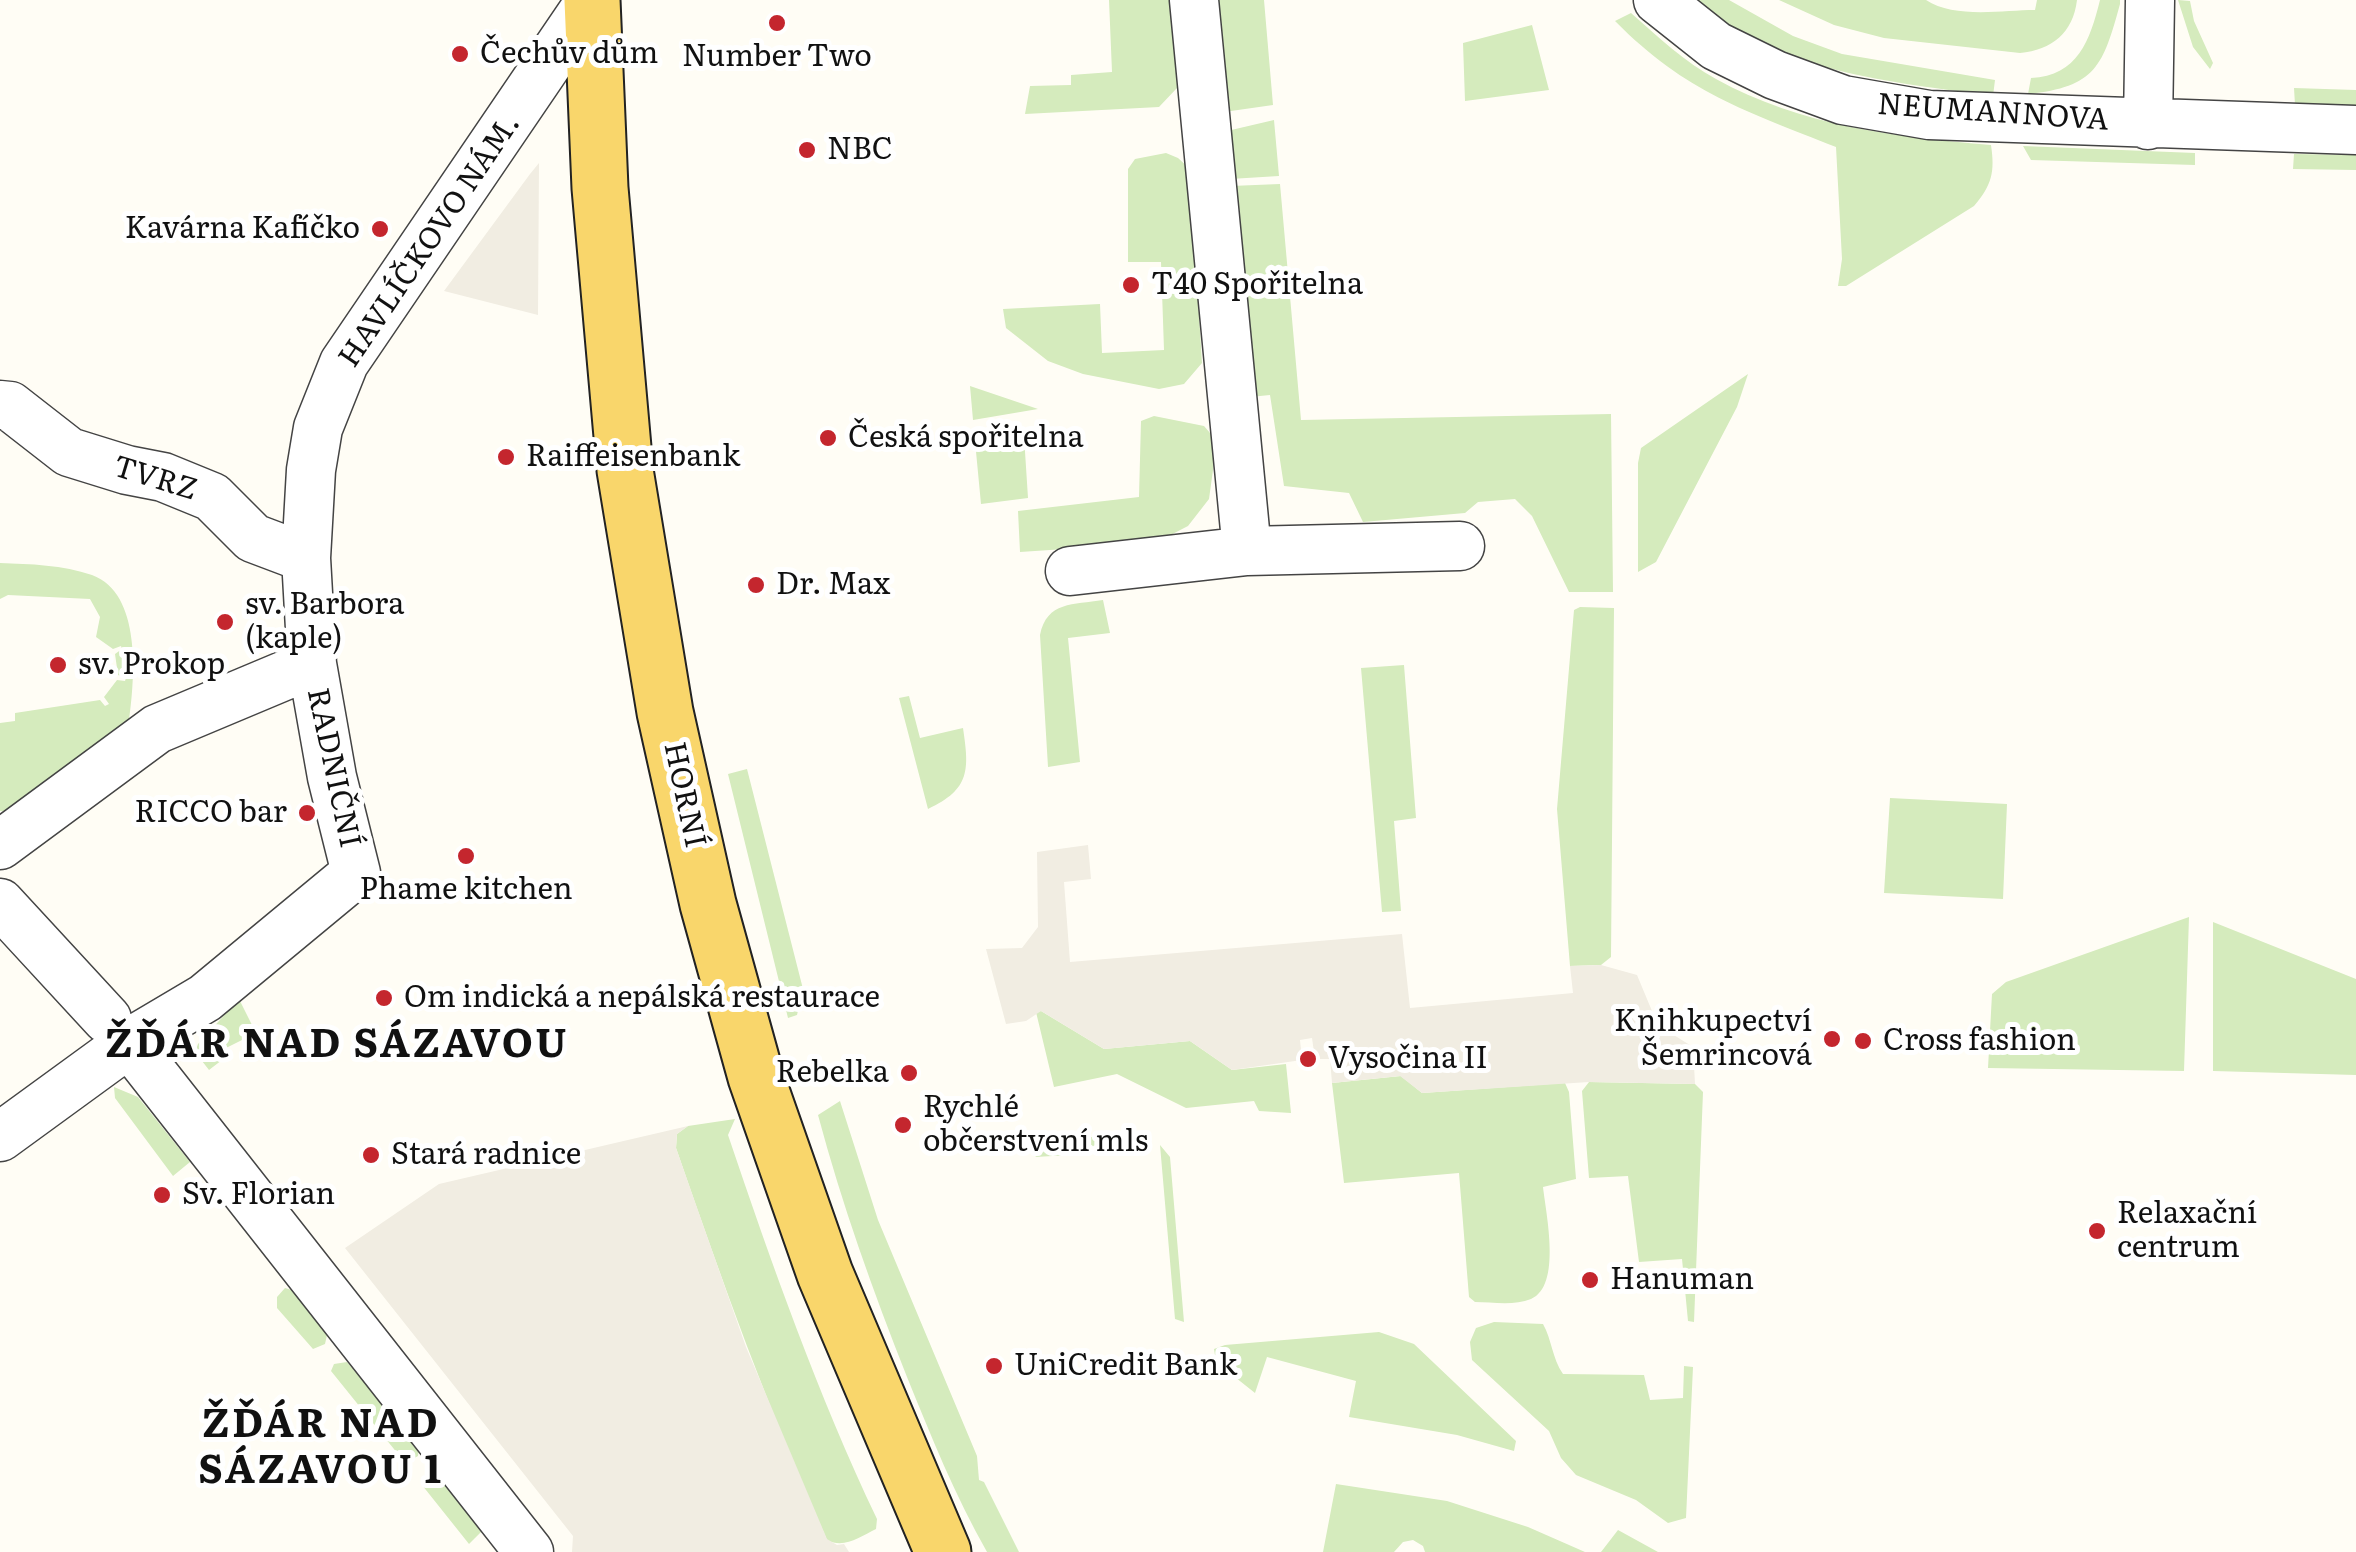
<!DOCTYPE html>
<meta charset="utf-8">
<style>
body{margin:0}
canvas{display:block;background:#fffdf5}
</style>
<canvas width="2356" height="1552"></canvas>
<script>
const g = document.querySelector('canvas').getContext('2d');
g.lineJoin = 'round';
function paint(path, color) { g.fillStyle = color; g.fill(path, 'evenodd'); }
function trace(path, color, width, dash) { g.strokeStyle = color; g.lineWidth = width; g.lineCap = dash ? 'butt' : 'round'; g.setLineDash(dash || []); g.stroke(path); }
function label(font, color, halo, rows, align = 'center') {
  g.font = font + ' Literata,serif'; g.lineWidth = 10; g.setLineDash([]); g.textBaseline = 'middle'; g.strokeStyle = halo; g.fillStyle = color; for (const [text, x, y, turn = 0] of rows) {
    g.save(); g.translate(x, y); g.rotate((+turn || 0) * Math.PI / 180); g.textAlign = isNaN(turn) ? turn : align; if (halo) g.strokeText(text, 0, 0); g.fillText(text, 0, 0); g.restore();
  }
}
paint(new Path2D(`
 M1109,0H1173L1177,88L1159,107L1025,114L1030,86L1071,85V75L1112,72Z
 M1214,0H1264L1273,105L1224,112Z
 M1696,0H1729L1793,36L1842,54L1995,80L1993,96C1893,82 1773,72 1696,0Z
 M1779,0H1926C1954,19 2003,10 2035,10L2037,0H2077C2073,33 2052,50 2020,53L1884,38L1834,25Z
 M2100,0H2120V4C2103,66 2096,87 2028,94L2031,78C2078,76 2090,40 2100,0Z
 M2178,0L2190,1L2194,21L2213,63L2210,69L2193,47Z
 M1631,13C1658,37 1685,62 1716,79C1801,126 1896,137 1991,145C1995,172 1992,185 1974,206L1846,286H1838L1842,259L1836,147C1746,111 1686,93 1615,21Z
 M1532,25L1549,90L1465,101L1463,43Z
 M2294,88L2356,90V106L2295,105Z
 M1274,120L1279,176L1230,179L1227,131Z
 M2023,146L2195,153V165L2031,160Z
 M1166,153L1178,158L1190,169L1202,363L1184,384L1159,389L1083,374L1048,361L1006,328L1003,309L1100,304L1102,353L1164,350L1161,262H1128V169L1135,159Z
 M2294,154L2356,155V170L2293,169Z
 M1280,184L1301,420L1611,414L1613,592H1569L1532,516L1515,499L1478,502L1465,513L1363,522L1349,493L1284,486L1270,395L1250,397L1231,186Z
 M1748,374L1737,407L1656,562L1638,572V463L1641,448Z
 M970,386L1038,409L973,420Z
 M1154,416L1204,426L1217,441L1209,499L1188,526L1155,543L1020,552L1018,511L1139,497L1141,421Z
 M1024,436L1028,498L981,504L975,441Z
 M0,563C30,564 63,565 92,575C142,593 135,678 129,721L7,812L0,811V723L15,721V713L100,700L105,706L109,704L104,697L117,680L125,681L126,678L118,675L115,654L122,649L121,646L113,649L96,637L100,617L90,599L8,595L0,599Z
 M1103,600L1110,633L1068,638L1080,762L1048,767L1040,635C1047,601 1073,605 1103,600Z
 M1580,607L1614,608L1611,957L1601,965L1570,966L1557,809L1574,610Z
 M1404,665L1416,818L1394,821L1401,911L1382,912L1361,668Z
 M909,696L920,738L963,728C969,769 971,789 928,809L899,698Z
 M747,769L803,989L797,1015L788,1018L728,774Z
 M1890,798L2007,804L2003,899L1884,893Z
 M2189,917L2184,1071L1988,1068L1992,994L2006,982Z
 M2213,922L2356,979V1075L2213,1071Z
 M239,999L256,1033L222,1050V1060L209,1070L195,1052L198,1044Z
 M1041,1011L1104,1049L1190,1041L1232,1070L1286,1064L1291,1113L1259,1111L1254,1101L1186,1108L1117,1074L1054,1087L1036,1012Z
 M1401,1076L1422,1093L1565,1083L1569,1092L1576,1179L1543,1187C1546,1214 1562,1286 1531,1299C1514,1306 1492,1302 1475,1302L1469,1297L1459,1173L1344,1183L1332,1083Z
 M1589,1082L1695,1084L1703,1092L1694,1322L1688,1321L1682,1259L1639,1262L1628,1176L1589,1178L1582,1091Z
 M114,1087L138,1097L190,1162L173,1176L115,1098Z
 M840,1101L878,1220L977,1456L979,1480L984,1482L1019,1552H987C955,1496 931,1436 907,1377C873,1291 842,1205 818,1115Z
 M735,1119L728,1135C772,1265 818,1395 877,1519L876,1529C860,1537 844,1549 827,1540C769,1412 722,1281 676,1148L677,1134L688,1126Z
 M1106,1134L1135,1135L1142,1142L1140,1151L1035,1157L1054,1145Z
 M1160,1145L1170,1157L1184,1322L1175,1319Z
 M285,1288L292,1290L327,1335L325,1344L313,1349L277,1308V1297Z
 M1494,1322L1543,1324C1552,1340 1552,1358 1563,1374L1644,1375L1650,1400L1683,1398L1684,1366L1693,1367L1686,1518L1668,1523L1636,1500L1576,1475L1561,1458L1549,1431L1472,1360L1470,1342L1476,1328Z
 M1379,1332L1414,1344L1516,1441L1514,1451L1457,1435L1349,1417L1356,1381L1267,1357L1255,1393L1216,1362L1214,1349L1225,1345Z
 M347,1362L419,1447L418,1456L409,1461L402,1459L331,1371L334,1364Z
 M430,1480L444,1483L483,1530L469,1544L422,1485Z
 M1336,1484L1447,1501L1528,1527L1585,1552H1425L1423,1546L1413,1540L1403,1542L1394,1552H1323Z
 M1618,1530L1658,1552H1601Z`), '#d5ebbd');
paint(new Path2D(`
 M539,163L538,315L444,291L530,174Z
 M1088,845L1091,879L1064,882L1070,962L1402,934L1410,1008L1573,993L1570,966L1601,965L1637,975L1652,1011L1669,1032L1693,1047L1695,1084L1589,1082L1422,1093L1400,1076L1332,1083L1330,1059H1315L1312,1038L1300,1040L1302,1060L1232,1070L1190,1041L1104,1049L1041,1011L1026,1021L1006,1024L986,949L1022,948L1038,927L1037,852Z
 M688,1126L677,1134L676,1148L746,1347L827,1539L837,1545L844,1544L849,1552H572L573,1536L345,1248L439,1184Z`), '#f1ede2');
const street = new Path2D(`
 M1194,0L1247,551
 M1658,0L1716,46L1775,75L1843,100L1929,115L2356,130
 M2148,125L2150,0
 M0,405L10,406L69,452L127,470L163,477L212,497L253,538L306,558
 M1070,571L1247,551L1460,546
 M0,845L157,729L312,664
 M0,903L107,1019
 M129,1043L529,1552
 M0,1137L129,1043L205,998L356,873L332,777L312,664L306,558L311,470L318,428L344,363L591,0`);
const primary = new Path2D(`
 M592,0L600,188L625,470L665,712L708,904L756,1077L825,1274L943,1552`);
trace(street, '#444', 51);
trace(primary, '#222', 59);
trace(street, '#fff', 48);
trace(primary, '#f9d66b', 55);
for (const [x, y, r, color] of [
 [777,23,10,"#c4262e"],
 [460,54,10,"#c4262e"],
 [807,150,10,"#c4262e"],
 [380,229,10,"#c4262e"],
 [1131,285,10,"#c4262e"],
 [828,438,10,"#c4262e"],
 [506,457,10,"#c4262e"],
 [756,585,10,"#c4262e"],
 [225,622,10,"#c4262e"],
 [58,665,10,"#c4262e"],
 [307,813,10,"#c4262e"],
 [466,856,10,"#c4262e"],
 [384,998,10,"#c4262e"],
 [1832,1039,10,"#c4262e"],
 [1863,1041,10,"#c4262e"],
 [1308,1059,10,"#c4262e"],
 [909,1073,10,"#c4262e"],
 [903,1125,10,"#c4262e"],
 [371,1155,10,"#c4262e"],
 [162,1195,10,"#c4262e"],
 [2097,1231,10,"#c4262e"],
 [1590,1280,10,"#c4262e"],
 [994,1366,10,"#c4262e"]
]) { const dot = new Path2D(); dot.arc(x, y, r, 0, 2 * Math.PI); g.fillStyle = color; g.fill(dot); trace(dot, '#fff', 4); }
label('30px', '#111', '#fff', [
 ["Čechův dům",480,54],
 ["Number Two",777,57,"center"],
 ["NBC",827,150],
 ["Kavárna Kafíčko",360,229,"right"],
 ["T40 Spořitelna",1151,285],
 ["Česká spořitelna",848,438],
 ["Raiffeisenbank",526,457],
 ["Dr. Max",776,585],
 ["sv. Barbora",245,605],
 ["(kaple)",245,639],
 ["sv. Prokop",78,665],
 ["RICCO bar",287,813,"right"],
 ["Phame kitchen",466,890,"center"],
 ["Om indická a nepálská restaurace",404,998],
 ["Knihkupectví",1812,1022,"right"],
 ["Šemrincová",1812,1056,"right"],
 ["Cross fashion",1883,1041],
 ["Vysočina II",1328,1059],
 ["Rebelka",889,1073,"right"],
 ["Rychlé",923,1108],
 ["občerstvení mls",923,1142],
 ["Stará radnice",391,1155],
 ["Sv. Florian",182,1195],
 ["Relaxační",2117,1214],
 ["centrum",2117,1248],
 ["Hanuman",1610,1280],
 ["UniCredit Bank",1014,1366]
], 'left');
label('30px', '#111', '#fff', [
 ["NEUMANNOVA",1993,113,4],
 ["HAVLÍČKOVO NÁM.",430,241,-56],
 ["TVRZ",155,479,17],
 ["RADNIČNÍ",333,768,78],
 ["HORNÍ",684,795,78]
]);
g.letterSpacing = '2.5px';
label('bold 40px', '#111', '#fff', [
 ["ŽĎÁR NAD SÁZAVOU",337,1045],
 ["ŽĎÁR NAD",321,1425],
 ["SÁZAVOU 1",321,1471]
]);
g.letterSpacing = '0px';
</script>
